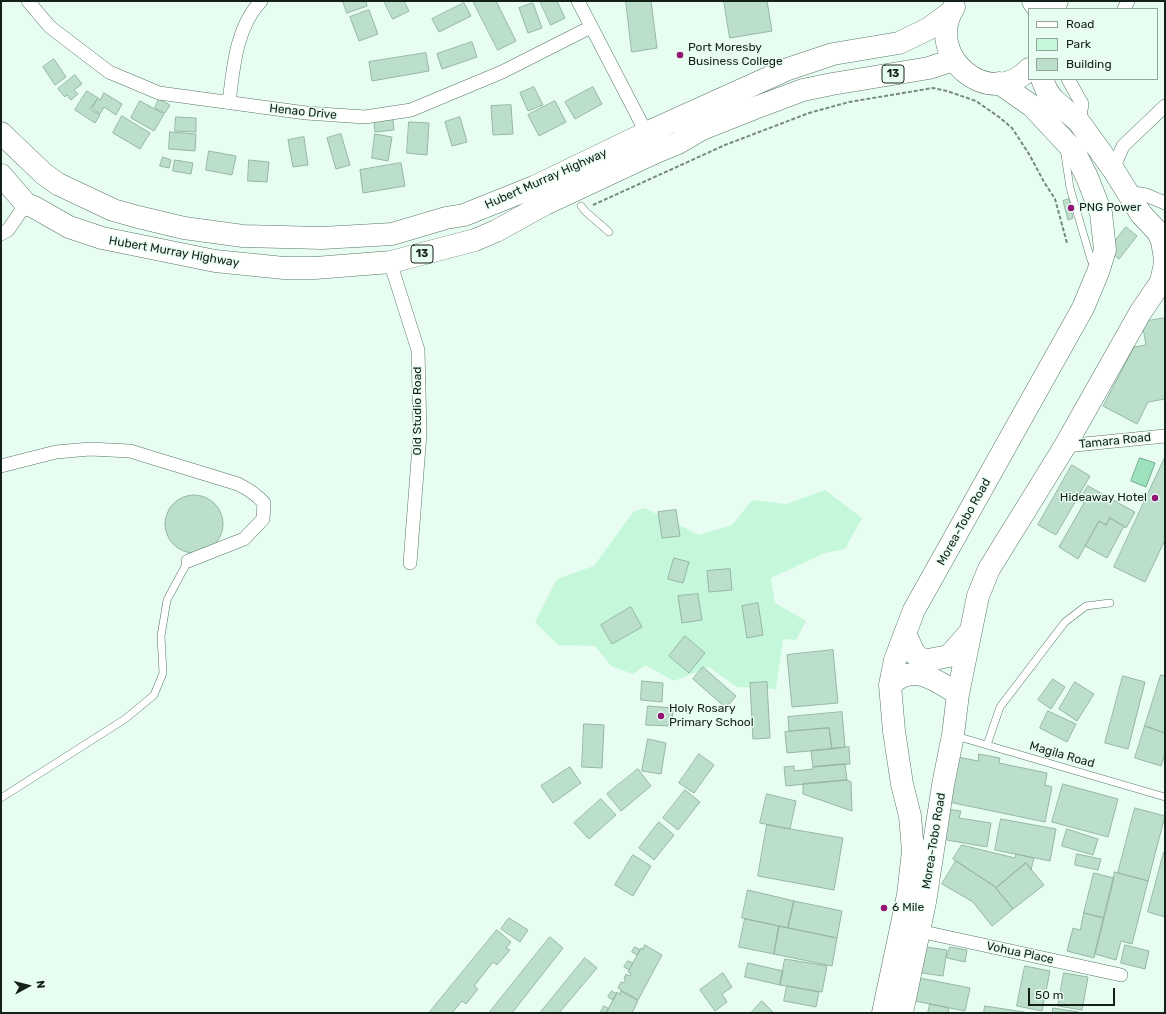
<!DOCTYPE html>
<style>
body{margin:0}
#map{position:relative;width:1166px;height:1014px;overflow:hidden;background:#e8fdf1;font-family:Rubik,sans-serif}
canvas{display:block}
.frame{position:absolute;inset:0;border:2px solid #14211a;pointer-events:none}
.legend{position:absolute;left:1028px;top:8px;width:130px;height:72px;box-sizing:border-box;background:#e8fdf1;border:1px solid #93a59b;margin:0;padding:5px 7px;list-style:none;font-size:12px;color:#14211a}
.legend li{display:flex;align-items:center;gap:8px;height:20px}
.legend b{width:20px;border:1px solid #93a59b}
.north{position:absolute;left:8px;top:966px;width:40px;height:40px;-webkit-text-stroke:3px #e8fdf1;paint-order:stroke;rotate:83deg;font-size:11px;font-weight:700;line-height:16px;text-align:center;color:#14211a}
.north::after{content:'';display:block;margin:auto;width:14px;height:18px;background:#14211a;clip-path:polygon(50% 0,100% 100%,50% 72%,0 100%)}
.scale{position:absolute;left:1028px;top:988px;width:87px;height:18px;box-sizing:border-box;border:2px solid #14211a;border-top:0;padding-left:5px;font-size:12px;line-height:14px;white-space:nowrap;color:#14211a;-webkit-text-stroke:3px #e8fdf1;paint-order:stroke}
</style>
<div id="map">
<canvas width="1166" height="1014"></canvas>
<div class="frame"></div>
<ul class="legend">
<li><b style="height:5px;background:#fff"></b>Road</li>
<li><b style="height:11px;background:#c5f7db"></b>Park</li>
<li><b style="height:11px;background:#bbdfcb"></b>Building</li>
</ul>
<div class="north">N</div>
<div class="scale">50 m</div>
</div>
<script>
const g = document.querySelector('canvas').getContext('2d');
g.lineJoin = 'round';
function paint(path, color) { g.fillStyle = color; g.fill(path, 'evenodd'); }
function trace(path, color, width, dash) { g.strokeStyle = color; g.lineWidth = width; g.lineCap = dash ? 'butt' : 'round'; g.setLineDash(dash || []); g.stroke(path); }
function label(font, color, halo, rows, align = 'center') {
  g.font = font + ' Rubik,sans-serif'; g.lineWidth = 3; g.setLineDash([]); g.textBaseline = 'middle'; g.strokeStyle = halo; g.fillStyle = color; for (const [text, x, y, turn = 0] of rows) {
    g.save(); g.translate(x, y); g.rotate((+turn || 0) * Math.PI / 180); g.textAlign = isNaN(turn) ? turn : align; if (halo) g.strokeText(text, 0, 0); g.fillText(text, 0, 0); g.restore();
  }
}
paint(new Path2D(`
 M825,490L862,518L845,549L825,553L771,578L775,603L806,621L796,640L783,639L776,689L737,687L709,667L674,681L645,665L633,674L611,666L595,646L558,645L535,622L557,579L594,566L633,512L645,508L699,535L732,525L752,500L786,504Z`), '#c5f7db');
const water = new Path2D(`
 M1140,458L1155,463L1146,487L1131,481Z`);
paint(water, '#9de2bd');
trace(water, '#74a88c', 1);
const building = new Path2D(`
 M343,1H366L367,6L347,13Z
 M384,1H404L409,11L393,19Z
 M473,1H496L516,41L498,50Z
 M540,1H557L565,18L551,25Z
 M626,1H651L657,48L632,52Z
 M724,1H767L772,31L730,38Z
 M464,3L471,16L439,32L432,19Z
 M533,3L542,28L528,33L519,8Z
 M369,10L378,34L359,41L350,17Z
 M472,42L477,57L442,69L437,54Z
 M426,53L429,71L372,81L369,62Z
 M54,59L66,77L55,85L43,67Z
 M75,75L82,84L74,90L78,94L71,100L67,95L65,97L58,89Z
 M534,87L543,105L528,111L520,93Z
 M593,87L602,104L575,119L565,102Z
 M87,91L98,98L90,109L100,115L95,123L75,110Z
 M104,93L122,104L116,115L104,107L100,114L92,108L98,98L100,100Z
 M159,99L170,105L165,113L155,108Z
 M140,101L164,114L154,131L131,118Z
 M555,101L566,122L539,136L528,115Z
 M511,105L513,134L493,135L491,106Z
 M122,116L150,133L140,149L113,133Z
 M176,117L196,118V132L175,131Z
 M460,117L467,142L452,146L445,122Z
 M393,120L394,130L375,132L374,122Z
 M409,122L429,123L427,155L407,153Z
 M170,132L196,134L195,151L169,149Z
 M341,134L350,165L336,169L327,138Z
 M375,134L392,137L388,161L372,158Z
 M304,137L308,165L293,167L288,140Z
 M209,151L236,156L232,175L206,170Z
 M163,157L171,160L169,168L160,166Z
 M175,160L193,163L191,174L173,171Z
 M249,160L269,162L267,182L248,181Z
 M401,163L405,186L363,193L360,170Z
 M1069,199L1073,218L1068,220L1063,201Z
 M1126,227L1137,236L1119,259L1108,250Z
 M1165,318V399L1148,402L1137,424L1103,406L1134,347L1146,345L1142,322Z
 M1165,457V540L1145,582L1114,567Z
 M1072,465L1090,476L1056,535L1038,525Z
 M1088,486L1135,512L1126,528L1110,518L1106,525L1099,521L1078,559L1059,547L1084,503L1080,500Z
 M165 524a29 29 0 1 1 58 0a29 29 0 1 1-58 0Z
 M676,510L680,536L662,538L658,512Z
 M1110,518L1124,526L1107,558L1085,546L1099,521L1106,525Z
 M674,558L689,562L683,583L668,579Z
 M730,569L732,590L709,592L707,571Z
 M698,594L702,620L682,623L678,596Z
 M758,603L763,635L747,638L742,606Z
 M631,607L642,627L612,644L601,625Z
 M685,636L705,653L689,673L669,656Z
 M833,650L838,703L792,707L787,655Z
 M703,667L736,696L726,708L693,679Z
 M1161,675L1165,676V733L1145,726Z
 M1123,676L1145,682L1128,749L1105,743Z
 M1053,679L1065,687L1051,709L1038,700Z
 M642,681L663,683L662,702L641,700Z
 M767,682L770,738L753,739L750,683Z
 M1075,682L1094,694L1077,721L1059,709Z
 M648,706L673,708L672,726L646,725Z
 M1048,711L1076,724L1067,742L1040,728Z
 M842,712L845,747L832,749L829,728L789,731L788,717Z
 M584,724L604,725L602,768L582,767Z
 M1145,726L1165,733V754L1161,766L1135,758Z
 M829,728L832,749L787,753L785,732Z
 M648,739L666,743L661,774L642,771Z
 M849,747L850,764L813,767L811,751Z
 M699,754L714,765L694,793L679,783Z
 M979,754L1000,758L999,763L1047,773L1045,785L1052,787L1045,822L944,801L953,756L978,761Z
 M845,764L847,780L786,786L784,767L794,766V771L813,769V767Z
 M570,767L581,783L553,803L541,786Z
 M638,769L651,786L621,811L607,794Z
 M847,780L851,782L852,811L803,794V784Z
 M1063,784L1118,799L1108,837L1052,822Z
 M685,790L700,802L678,830L663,818Z
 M767,794L796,801L790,829L760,823Z
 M601,799L616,815L589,839L574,823Z
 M1135,808L1165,816L1148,881L1118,873Z
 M946,809L961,811L959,818L991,823L987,847L941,839Z
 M1001,819L1056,829L1050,861L995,850Z
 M659,822L674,835L654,860L639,848Z
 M767,825L843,838L834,890L758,876Z
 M1067,829L1098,839L1093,855L1062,846Z
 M962,845L1015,858L1016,854L1034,858L1031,870L1026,863L996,888L994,886L953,859Z
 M1164,852H1165V917L1148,912Z
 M1077,854L1101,859L1098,870L1075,865Z
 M633,855L651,866L633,896L615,885Z
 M956,861L994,886L1013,909L992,926L973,902L942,884Z
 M1026,863L1044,885L1013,909L996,888Z
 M1115,872L1148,881L1132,944L1121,941L1116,960L1095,954Z
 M1094,873L1114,878L1104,918L1084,913Z
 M748,890L794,901L788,928L742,918Z
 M794,901L842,911L837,938L788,928Z
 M1084,913L1104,918L1094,958L1067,951L1073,928L1080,930Z
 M509,918L528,930L520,942L501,929Z
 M745,919L779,926L774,954L739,947Z
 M779,926L837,938L832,966L774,954Z
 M497,930L511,942L506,948L510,950L497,965L493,962L474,986L478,989L466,1004L462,1001L452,1013H429Z
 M550,937L563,948L512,1013H489Z
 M645,945L662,955L638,1000L618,988L621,982L624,983L626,980L624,979L626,974L630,976L631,973L628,972L629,970L641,948L643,949Z
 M1125,945L1149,951L1145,969L1121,963Z
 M635,947L640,950L637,955L632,952Z
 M926,947L947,950L943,976L922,973Z
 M950,947L967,950L965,962L947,958Z
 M585,958L597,968L559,1013H540Z
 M785,959L827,966L822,992L780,985Z
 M628,961L633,963L629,970L624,967Z
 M748,963L783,971L780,985L745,977Z
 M1025,966L1050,971L1042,1011L1017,1006Z
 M723,973L732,987L722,994L727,1002L715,1011L700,990Z
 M1064,973L1088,977L1082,1010L1058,1006Z
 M915,977L970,988L965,1011L910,1000Z
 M787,986L819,992L816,1007L784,1001Z
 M612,991L617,994L613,1000L608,997Z
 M621,991L638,1001L632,1013H606L617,992L620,994Z
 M762,1001L774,1013H751Z
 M930,1004L949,1008L948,1013H928Z
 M604,1006L609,1009L606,1013L601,1012Z
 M985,1006L1024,1012V1013H984Z
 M1053,1008L1079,1012L1078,1013H1053Z`);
paint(building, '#bbdfcb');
trace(building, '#95b7a4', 1);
const lane = new Path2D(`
 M1064,148L1070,188L1091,260L1095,267
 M581,206L586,212L609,232
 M956,736L1165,797
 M987,745L1000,707L1065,622L1086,606L1110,603
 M1,798L125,719L154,695L163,673L161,636L167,600L188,561`);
const street = new Path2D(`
 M28,1L50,27L109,72L159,93L306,113L365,117L411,110L502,72L591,27
 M578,1L649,138
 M1124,9L1128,1
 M1068,79L1082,104L1079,122
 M229,103C233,69 236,27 261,1
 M1113,169L1123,146L1165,106
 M1127,192L1146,195L1165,203
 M1,234L8,230L26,204
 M391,262L392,268L418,350L420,433L410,563
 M1065,446L1165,436
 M1,466L56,452L90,449L130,451L238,484C248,489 256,494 264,503L263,519L244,539L188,561
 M919,931L1121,975`);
const highway = new Path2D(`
 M1033,1L1038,9
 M954,7C923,56 990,111 1029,69
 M1053,9L1057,1
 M1042,79L1047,91L1053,99L1079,122L1113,169L1141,214L1158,232L1162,241L1165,259
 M1,133L44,174L58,184L113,210L138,217L184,228L243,236L322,238L392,234L446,218L464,215L534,187L646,133L788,69L833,54L899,43L928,29L950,13
 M1,175L26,204L34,207L69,227L102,238L215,261L284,268H315L391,262L475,240L496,231L545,204L656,152L678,143L702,129L755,108L803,90L832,84L929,68L953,60
 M905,633L914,653L923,661L949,656L970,632
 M890,685C914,662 935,680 958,694
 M883,1013L908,895L913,851L910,816L902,784L894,731L890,685L895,660L914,610L1083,308L1098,272L1105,250L1101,213L1087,177L1074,151L1032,106L999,83
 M902,1013L925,902L943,785L953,735L958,694L978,596L989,569L1065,446L1140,313L1161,282L1165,263`);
trace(lane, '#567664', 8);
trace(street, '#567664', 14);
trace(highway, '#567664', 23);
trace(new Path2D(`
 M593,205L725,145L809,113L849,102L933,88L947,91L976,101L999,117L1012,128L1029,154L1044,182L1055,199L1067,243`), '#788980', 2, [4, 2]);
trace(lane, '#fff', 7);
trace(street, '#fff', 13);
trace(highway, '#fff', 22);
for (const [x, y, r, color] of [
 [680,55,4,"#911774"],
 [1071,208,4,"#911774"],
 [1155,498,4,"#911774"],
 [661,716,4,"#911774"],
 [884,908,4,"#911774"]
]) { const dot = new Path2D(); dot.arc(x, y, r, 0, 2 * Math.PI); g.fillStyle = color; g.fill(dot); trace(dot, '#e8fdf1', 1.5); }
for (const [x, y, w] of [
 [893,74,22],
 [422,254,22]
]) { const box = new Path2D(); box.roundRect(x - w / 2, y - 9, w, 18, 3); g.fillStyle = '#e8fdf1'; g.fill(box); trace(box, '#14211a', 1); }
label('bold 11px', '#14211a', null, [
 ["13",893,74],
 ["13",422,254]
]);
label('12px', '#14211a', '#e8fdf1', [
 ["Port Moresby",688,48],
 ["Business College",688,62],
 ["PNG Power",1079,208],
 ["Hideaway Hotel",1147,498,"right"],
 ["Holy Rosary",669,709],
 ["Primary School",669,723],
 ["6 Mile",892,908]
], 'left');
label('12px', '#14211a', '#e8fdf1', [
 ["Henao Drive",303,112,6],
 ["Hubert Murray Highway",546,179,-24],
 ["Hubert Murray Highway",174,252,10],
 ["Old Studio Road",418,411,-90],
 ["Tamara Road",1115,441,-6],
 ["Morea-Tobo Road",964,522,-61],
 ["Magila Road",1062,755,16],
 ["Morea-Tobo Road",934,841,-81],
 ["Vohua Place",1020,953,12]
]);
</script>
